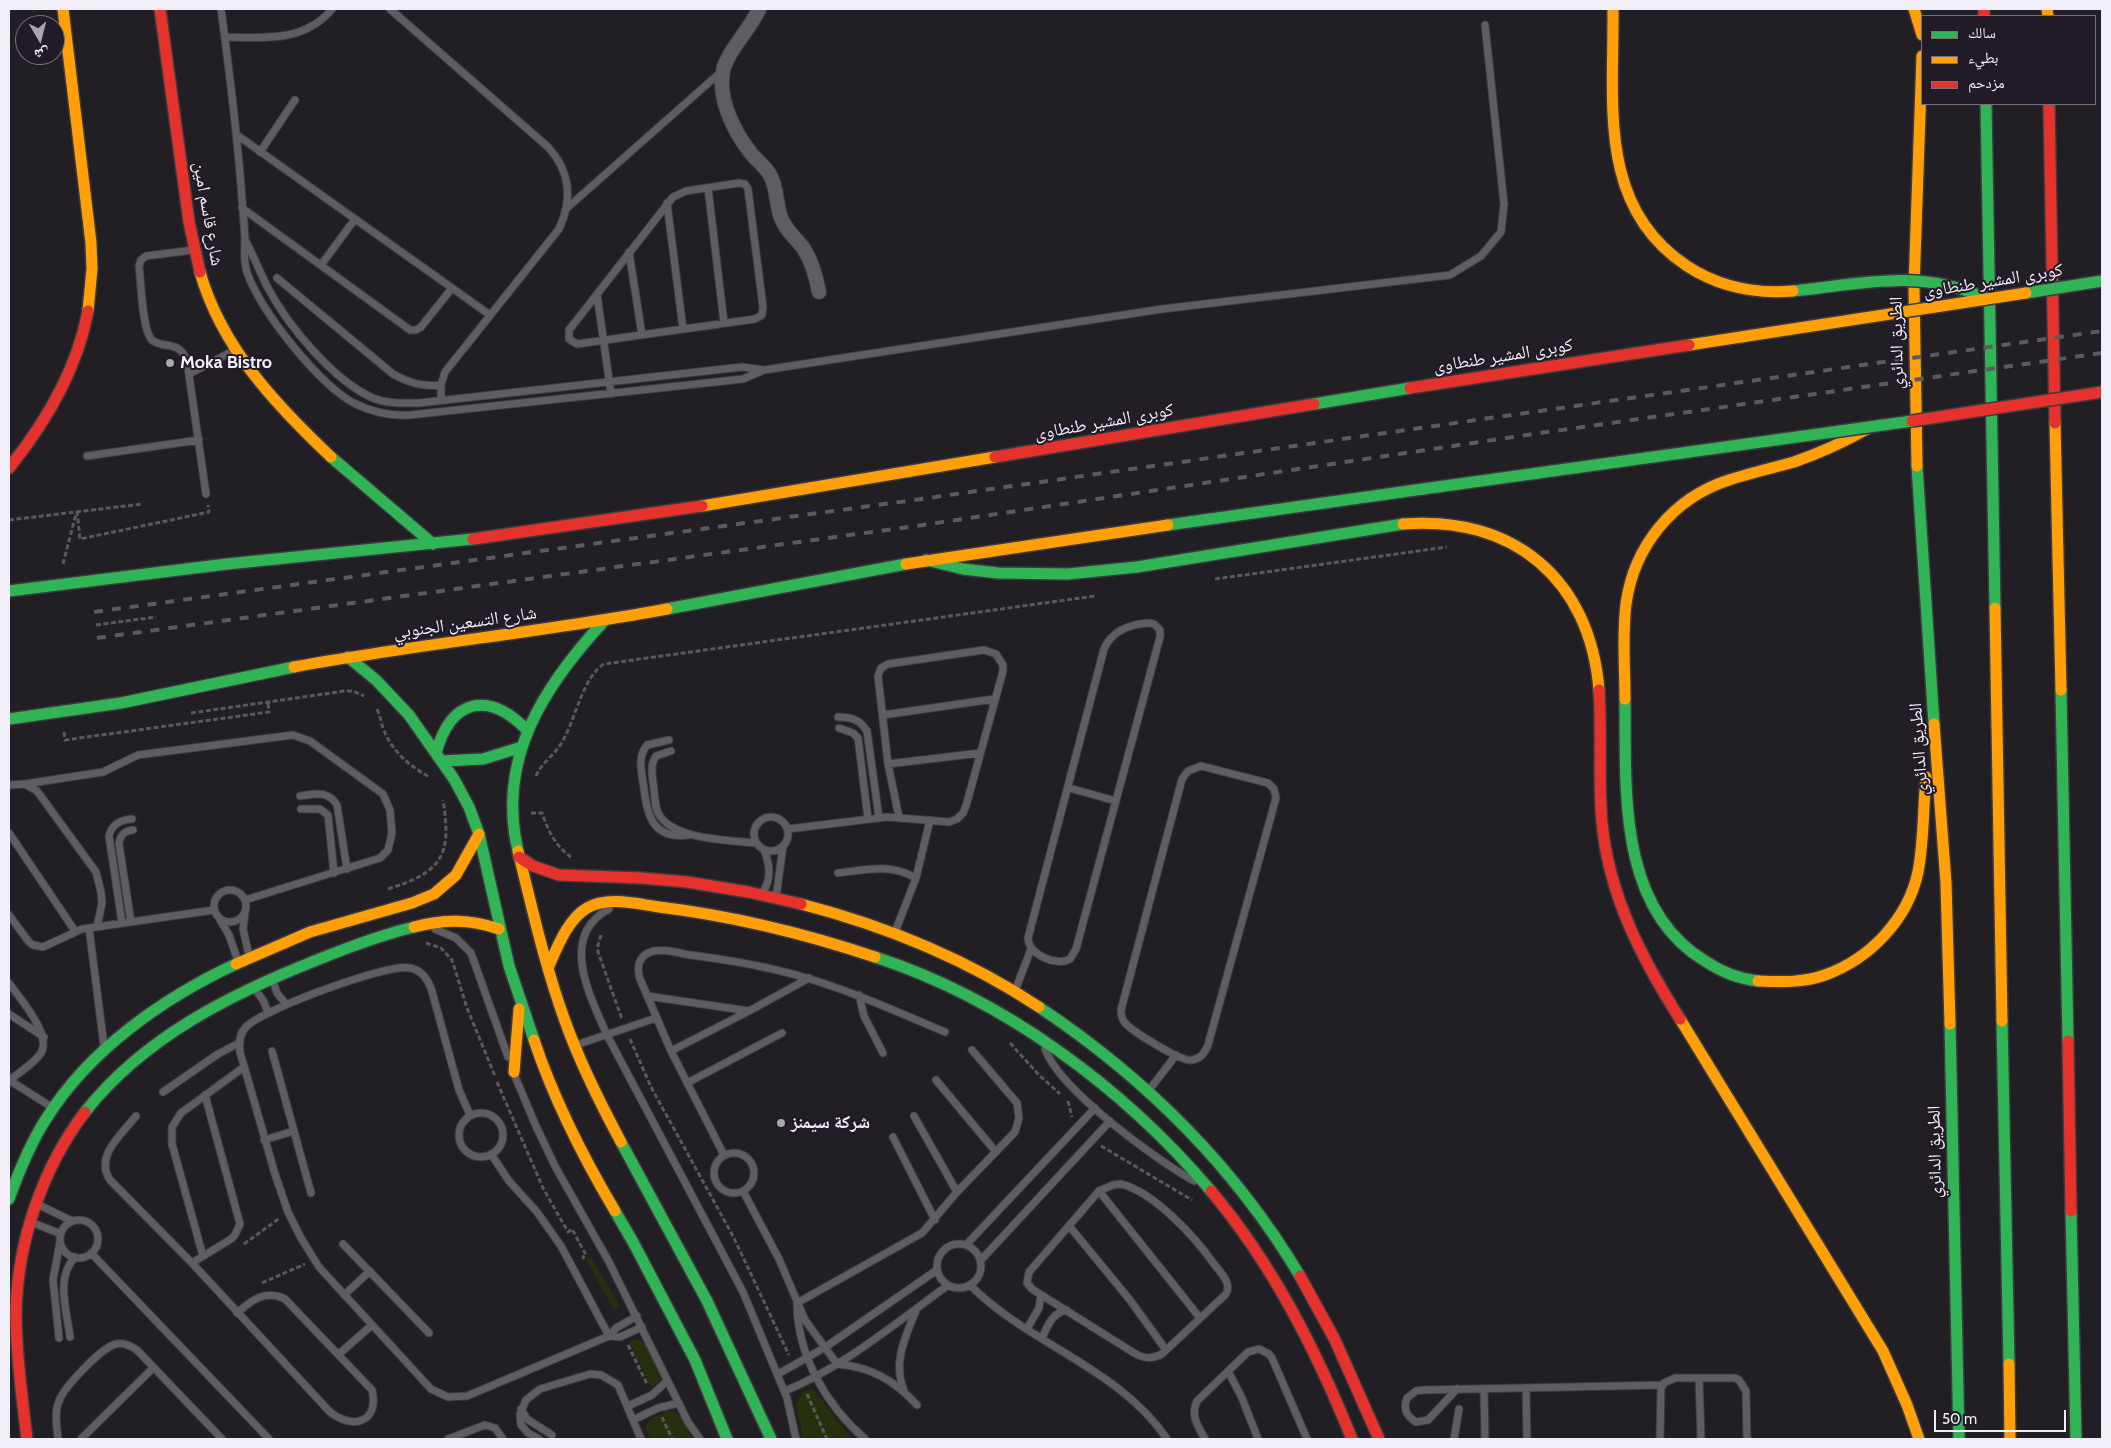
<!DOCTYPE html>
<meta charset="utf-8">
<style>
body{margin:0}
#map{position:relative;width:2111px;height:1448px;overflow:hidden;background:#211e24;font-family:Cabin,"Noto Naskh Arabic",sans-serif}
canvas{display:block}
.frame{position:absolute;inset:0;border:10px solid #f2eef7;pointer-events:none}
.legend{position:absolute;left:1921px;top:15px;width:175px;height:90px;box-sizing:border-box;background:#201b27;border:1px solid #746f7a;margin:0;padding:6px 9px;list-style:none;font-size:15px;color:#f2eef7}
.legend li{display:flex;align-items:center;gap:10px;height:25px}
.legend b{width:25px;border:1px solid #746f7a}
.north{position:absolute;left:15px;top:15px;width:50px;height:50px;box-sizing:border-box;background:#201b27;border:1px solid #746f7a;border-radius:50%;rotate:172deg;font-size:14px;font-weight:700;line-height:20px;text-align:center;color:#f2eef7}
.north::after{content:'';display:block;margin:auto;width:18px;height:22px;background:#a9a5ad;clip-path:polygon(50% 0,100% 100%,50% 72%,0 100%)}
.scale{position:absolute;left:1934px;top:1410px;width:132px;height:22px;box-sizing:border-box;border:2px solid #f2eef7;border-top:0;padding-left:6px;font-size:15px;line-height:18px;white-space:nowrap;color:#f2eef7;-webkit-text-stroke:4px #201b27;paint-order:stroke}
</style>
<div id="map">
<canvas width="2111" height="1448"></canvas>
<div class="frame"></div>
<ul class="legend">
<li><b style="height:6px;background:#30b455"></b>سالك</li>
<li><b style="height:6px;background:#ff9f0a"></b>بطيء</li>
<li><b style="height:6px;background:#e5322d"></b>مزدحم</li>
</ul>
<div class="north">ش</div>
<div class="scale">50 m</div>
</div>
<script>
const g = document.querySelector('canvas').getContext('2d');
g.lineJoin = 'round';
function paint(path, color) { g.fillStyle = color; g.fill(path, 'evenodd'); }
function trace(path, color, width, dash) { g.strokeStyle = color; g.lineWidth = width; g.lineCap = dash ? 'butt' : 'round'; g.setLineDash(dash || []); g.stroke(path); }
function label(font, color, halo, rows, align = 'center') {
  g.font = font + ' Cabin,"Noto Naskh Arabic",sans-serif'; g.lineWidth = 4; g.setLineDash([]); g.textBaseline = 'middle'; g.strokeStyle = halo; g.fillStyle = color; for (const [text, x, y, turn = 0] of rows) {
    g.save(); g.translate(x, y); g.rotate((+turn || 0) * Math.PI / 180); g.textAlign = isNaN(turn) ? turn : align; if (halo) g.strokeText(text, 0, 0); g.fillText(text, 0, 0); g.restore();
  }
}
paint(new Path2D(`
 M591,1257L620,1307L614,1310L586,1260Z
 M636,1339C649,1340 656,1366 662,1377L652,1389L630,1343V1341Z
 M812,1389C818,1392 845,1431 852,1439H803L796,1404L803,1392Z
 M666,1411H675L681,1417L692,1439H650L645,1427L651,1419Z`), '#27300c');
const lane = new Path2D(`
 M221,9C229,68 236,126 241,185C242,203 244,220 245,238C245,249 243,260 247,272C258,308 321,388 356,404C374,413 391,416 410,415L743,379L764,370
 M390,9L548,147C570,171 573,199 559,229L445,372L441,385V400
 M225,37C264,38 305,42 332,9
 M237,135L490,315
 M260,152L295,100
 M739,183L745,184L748,189L763,307L762,315L755,319L577,344L569,339V330L673,197L686,191Z
 M708,188L724,323
 M667,203L683,329
 M242,208L410,330H416L421,327L452,288
 M567,208L722,71
 M245,240C254,256 260,273 268,288C288,326 334,381 373,398C387,404 404,403 419,403L742,367L764,370L1162,309L1450,275L1481,256L1501,232L1504,204L1485,25
 M193,250L146,256L141,260L139,266C141,281 142,331 152,340C164,350 179,339 187,361L206,494
 M629,252L642,335
 M321,265L355,219
 M277,278L393,374C409,383 423,387 441,385
 M597,294L611,394
 M189,374L235,350
 M87,456L199,440
 M1150,623L1154,624L1160,630V637L1076,949L1070,959C1056,967 1028,954 1028,938L1104,649C1112,630 1130,624 1150,623Z
 M883,715L994,699
 M838,717C852,717 860,720 867,731L879,818
 M839,728L853,733L858,738L868,819
 M669,740L647,745C638,756 641,769 643,782C647,812 650,840 688,835
 M671,751L656,756C649,766 653,779 654,790C655,798 655,806 658,813C672,840 729,840 756,843
 M888,764L980,753
 M1201,766L1268,783L1274,789L1276,798L1208,1045C1205,1053 1200,1059 1192,1060C1181,1062 1134,1032 1126,1024C1122,1020 1121,1015 1121,1010L1182,779L1188,771Z
 M25,784L103,772L138,755L293,735L310,741L383,794L390,810L392,833L388,850L380,858L245,900
 M9,785L25,784L37,791L96,872L101,892L102,903L97,927
 M1069,788L1116,801
 M300,796C315,794 328,790 337,805L347,869
 M301,809H320L328,815L334,873
 M754 834a17 17 0 1 1 34 0a17 17 0 1 1-34 0Z
 M788,829L887,817L949,822L957,819L963,813L966,806L1003,671V665L996,654L984,650L888,664L881,668L878,676L888,764L899,817
 M9,833L75,931
 M838,873C867,870 889,863 916,878
 M214 906a16 16 0 1 1 32 0a16 16 0 1 1-32 0Z
 M763,892C772,878 770,864 764,850
 M776,898L783,846
 M609,909C558,936 590,996 607,1035L743,1292L787,1398L796,1439
 M245,914L243,929L249,955
 M9,915L29,942L33,945L43,947L82,929L214,910
 M219,918L229,935L238,961
 M131,922L119,844C120,835 124,831 133,830
 M122,923L109,836C112,824 120,820 132,819
 M89,928L104,1046
 M435,929L456,938L471,953L508,1057
 M895,932L916,878L930,820
 M273,981L277,993L286,1004
 M9,983C20,999 52,1034 41,1053C34,1064 19,1072 9,1081
 M254,988L263,1000L268,1012
 M1015,991L1031,949
 M859,995L864,1016L883,1053
 M647,996L749,1011
 M9,1014L44,1037
 M576,1045L656,1018
 M1045,1049C1059,1089 1156,1160 1194,1181
 M272,1051L311,1193
 M671,1051L749,1011L809,978
 M514,1074L535,1124L555,1166L609,1262L688,1422L700,1439
 M9,1080L53,1108
 M936,1080L996,1152
 M687,1083L782,1033
 M1150,1089L1176,1055
 M163,1092L218,1054L239,1043
 M459 1135a22 22 0 1 1 44 0a22 22 0 1 1-44 0Z
 M470,1115L459,1090L431,988C427,978 421,970 410,968C390,962 261,1010 246,1027C239,1034 239,1043 240,1052L275,1174L288,1212L301,1238L319,1267L431,1389L448,1397L467,1396L609,1336L620,1337L642,1327
 M136,1116C122,1134 94,1156 110,1180L192,1263L329,1411C352,1431 380,1422 372,1390L285,1299C265,1289 252,1300 237,1313
 M914,1116L957,1192
 M893,1137L935,1220
 M264,1140L294,1131
 M714 1173a20 20 0 1 1 40 0a20 20 0 1 1-40 0Z
 M491,1154L509,1181L537,1212L561,1246L609,1336
 M724,1155L671,1051L640,979C637,969 638,958 648,953C659,947 678,953 690,955C730,960 771,967 810,979C856,993 900,1013 945,1032
 M1121,1184C1154,1192 1195,1237 1214,1264C1221,1273 1232,1283 1226,1294L1162,1354C1152,1359 1144,1359 1134,1353L1032,1289L1027,1283L1029,1272L1099,1191L1113,1185Z
 M743,1191L779,1259L805,1320L837,1364C871,1367 894,1380 917,1405
 M1099,1191L1200,1318
 M39,1205L72,1221
 M60 1239a19 19 0 1 1 38 0a19 19 0 1 1-38 0Z
 M33,1223L61,1234
 M1070,1227L1130,1300L1166,1350
 M937 1266a22 22 0 1 1 44 0a22 22 0 1 1-44 0Z
 M343,1244L429,1333
 M966,1245L1095,1108
 M91,1253L269,1439
 M203,1256L172,1144V1127L181,1113L244,1067
 M981,1260L1110,1121
 M192,1263L231,1239L235,1235L240,1224L205,1095
 M971,1286C1030,1345 1119,1368 1167,1439
 M344,1295L370,1271
 M797,1303L922,1233L957,1192L1015,1132L1019,1118L1017,1103L972,1050
 M797,1305C798,1357 827,1406 865,1439
 M1027,1329L1039,1308L1041,1295
 M609,1336L616,1328L637,1316
 M70,1337C67,1311 55,1278 75,1257
 M59,1338L53,1280L60,1242
 M1042,1338C1048,1325 1052,1313 1067,1310
 M339,1354L372,1325
 M1228,1371L1242,1398L1258,1439
 M778,1374L824,1348L937,1270
 M1699,1378L1701,1439
 M1526,1388L1527,1439
 M1457,1389L1428,1420L1416,1422C1406,1416 1403,1409 1407,1398L1416,1391L1424,1390L1663,1385
 M1484,1389L1485,1439
 M785,1391C842,1368 897,1322 947,1286
 M904,1391C892,1361 906,1336 917,1308
 M628,1406L652,1395L667,1381
 M521,1409L527,1419L552,1435
 M633,1420L658,1408L679,1403
 M58,1439C57,1426 54,1413 59,1401C64,1387 102,1347 116,1344C124,1342 131,1346 137,1350L222,1439
 M81,1439L153,1368
 M448,1439L485,1425L495,1428L503,1439
 M539,1439L528,1433L521,1425L520,1414L526,1400L540,1389L590,1374L601,1375L618,1385L641,1439
 M1205,1439C1198,1426 1190,1416 1197,1401L1248,1352L1259,1349L1269,1354L1272,1358L1307,1439
 M1454,1439L1459,1409
 M1660,1439L1661,1388L1664,1383L1675,1378H1735L1739,1380L1746,1391L1747,1439`);
const street = new Path2D(`
 M759,9C750,30 731,46 724,67C716,96 733,130 750,152C756,160 765,166 770,175C777,187 776,202 780,215C784,229 796,238 804,249C812,262 816,276 819,292`);
const fast = new Path2D(`
 M1986,104L1995,608
 M1314,404L1410,388
 M331,457L433,544
 M1917,466L1934,724
 M1168,525L1423,489
 M926,560L963,569L998,573L1068,574L1137,567L1403,524
 M9,591L227,564L473,539
 M667,609L906,564
 M348,657L376,680L409,715L454,779L469,807L479,834L509,966L534,1040
 M2061,690L2068,1041
 M1625,699C1626,789 1617,908 1705,961C1720,971 1739,979 1758,981
 M9,719L121,703L294,667
 M436,753C451,699 488,690 527,730
 M442,761L483,759L522,747
 M518,851C496,759 544,686 604,621
 M875,957C1004,999 1124,1088 1211,1191
 M1039,1007C1144,1077 1235,1167 1300,1276
 M2002,1021L2009,1364
 M1950,1024L1959,1439
 M85,1112C144,1037 231,994 317,960C349,947 381,935 414,927
 M621,1142L707,1301L771,1439
 M9,1199C19,1171 30,1144 46,1119C89,1050 163,998 236,964
 M615,1211L633,1242L695,1360L727,1439
 M2071,1211L2076,1439`);
const slow = new Path2D(`
 M63,9L91,243L92,269L88,311
 M1914,9L1922,35
 M2047,9L2048,16
 M200,272C221,347 276,405 331,457
 M2055,423L2061,690
 M1917,466L1914,287L1922,56
 M702,506L995,457
 M1403,524C1513,515 1590,579 1599,690
 M906,564L1168,525
 M1995,608L2002,1021
 M294,667C418,644 544,632 667,609
 M1625,699C1625,668 1622,636 1626,604C1634,546 1673,498 1729,480C1750,473 1773,468 1794,462C1820,453 1844,442 1867,429
 M1934,724L1946,883L1950,1024
 M518,851C532,908 545,966 565,1021C580,1063 600,1103 621,1142
 M801,904C886,926 965,958 1039,1007
 M414,927C444,919 470,919 499,929
 M236,964L310,932L412,903L434,894L456,875L479,834
 M548,968C557,948 567,920 587,908C608,896 637,904 659,907C733,916 803,933 875,957
 M1758,981C1780,982 1803,983 1825,975C1870,959 1908,919 1918,872C1924,841 1923,808 1926,777
 M1680,1019L1883,1351L1907,1405L1919,1439
 M534,1040C554,1100 583,1157 615,1211
 M514,1072L519,1009
 M2009,1364L2010,1439`);
const jam = new Path2D(`
 M160,9L189,222L200,272
 M1984,9V16
 M2049,104L2055,423
 M995,457L1314,404
 M9,468C47,421 77,370 88,311
 M473,539L702,506
 M1599,690C1602,734 1598,779 1602,823C1609,896 1642,959 1680,1019
 M519,857L533,866L559,875L641,878L687,882L748,892L801,904
 M2068,1041L2071,1211
 M1211,1191C1273,1265 1316,1350 1352,1439
 M1300,1276L1335,1340L1379,1439
 M27,1439C22,1396 16,1353 16,1310C18,1240 43,1167 85,1112`);
trace(lane, '#3d3a3f', 9);
trace(street, '#3d3a3f', 16);
trace(fast, '#3d3a3f', 14);
trace(slow, '#3d3a3f', 14);
trace(jam, '#3d3a3f', 14);
trace(new Path2D(`
 M77,511L80,539L209,512L208,505
 M9,520L142,504
 M63,564L76,514
 M1215,579L1447,547
 M96,625L156,617
 M377,709C380,716 381,722 383,728C392,752 409,765 429,777
 M191,713L345,691H353L364,696
 M64,732L65,740L269,712L268,703
 M536,776C541,763 555,755 562,742C576,719 582,678 604,664L1095,596
 M531,813H542C548,830 555,846 571,857
 M388,889C442,872 452,856 443,800
 M601,935L598,945V952L622,1019
 M426,943L441,948L452,960L467,1008L495,1076
 M630,1039L651,1087L734,1238L789,1355
 M1010,1043L1039,1075L1060,1094
 M497,1082L543,1188L568,1232L572,1229L586,1255L583,1257L584,1259
 M1068,1101L1072,1117
 M1101,1146L1192,1200
 M244,1244L280,1218
 M262,1283L305,1264
 M628,1345L647,1384
 M807,1394L827,1439
 M662,1417L672,1439`), '#5a585d', 3, [5, 2.5]);
trace(lane, '#5f5d62', 7);
trace(street, '#5f5d62', 14);
trace(fast, '#30b455', 11);
trace(slow, '#ff9f0a', 11);
trace(jam, '#e5322d', 11);
trace(new Path2D(`
 M94,612L914,500L2102,331
 M97,638L916,526L1513,437L2102,353`), '#5c5a5f', 4, [9, 9]);
const fastBridge = new Path2D(`
 M1793,291C1861,284 1919,268 1985,298
 M2026,293L2102,281
 M1423,489L1912,421`);
const slowBridge = new Path2D(`
 M1613,9C1614,103 1597,207 1687,266C1719,287 1756,294 1793,291
 M1689,345L2026,293`);
const jamBridge = new Path2D(`
 M1410,388L1689,345
 M1912,421L2102,392`);
trace(fastBridge, '#3d3a3f', 14, []);
trace(slowBridge, '#3d3a3f', 14, []);
trace(jamBridge, '#3d3a3f', 14, []);
trace(fastBridge, '#30b455', 11);
trace(slowBridge, '#ff9f0a', 11);
trace(jamBridge, '#e5322d', 11);
for (const [x, y, r, color] of [
 [170,363,5,"#a9a5ad"],
 [781,1123,5,"#a9a5ad"]
]) { const dot = new Path2D(); dot.arc(x, y, r, 0, 2 * Math.PI); g.fillStyle = color; g.fill(dot); trace(dot, '#201b27', 2); }
label('18px', '#f2eef7', '#201b27', [
 ["شارع قاسم امين",208,214,80],
 ["كوبرى المشير طنطاوى",1993,281,-9],
 ["الطريق الدائري",1897,343,-91],
 ["كوبرى المشير طنطاوى",1503,356,-9],
 ["كوبرى المشير طنطاوى",1104,422,-10],
 ["شارع التسعين الجنوبي",465,623,-8],
 ["الطريق الدائري",1919,749,-94],
 ["الطريق الدائري",1935,1152,-91]
]);
label('bold 18px', '#f2eef7', '#201b27', [
 ["Moka Bistro",180,363],
 ["شركة سيمنز",791,1123]
], 'left');
</script>
